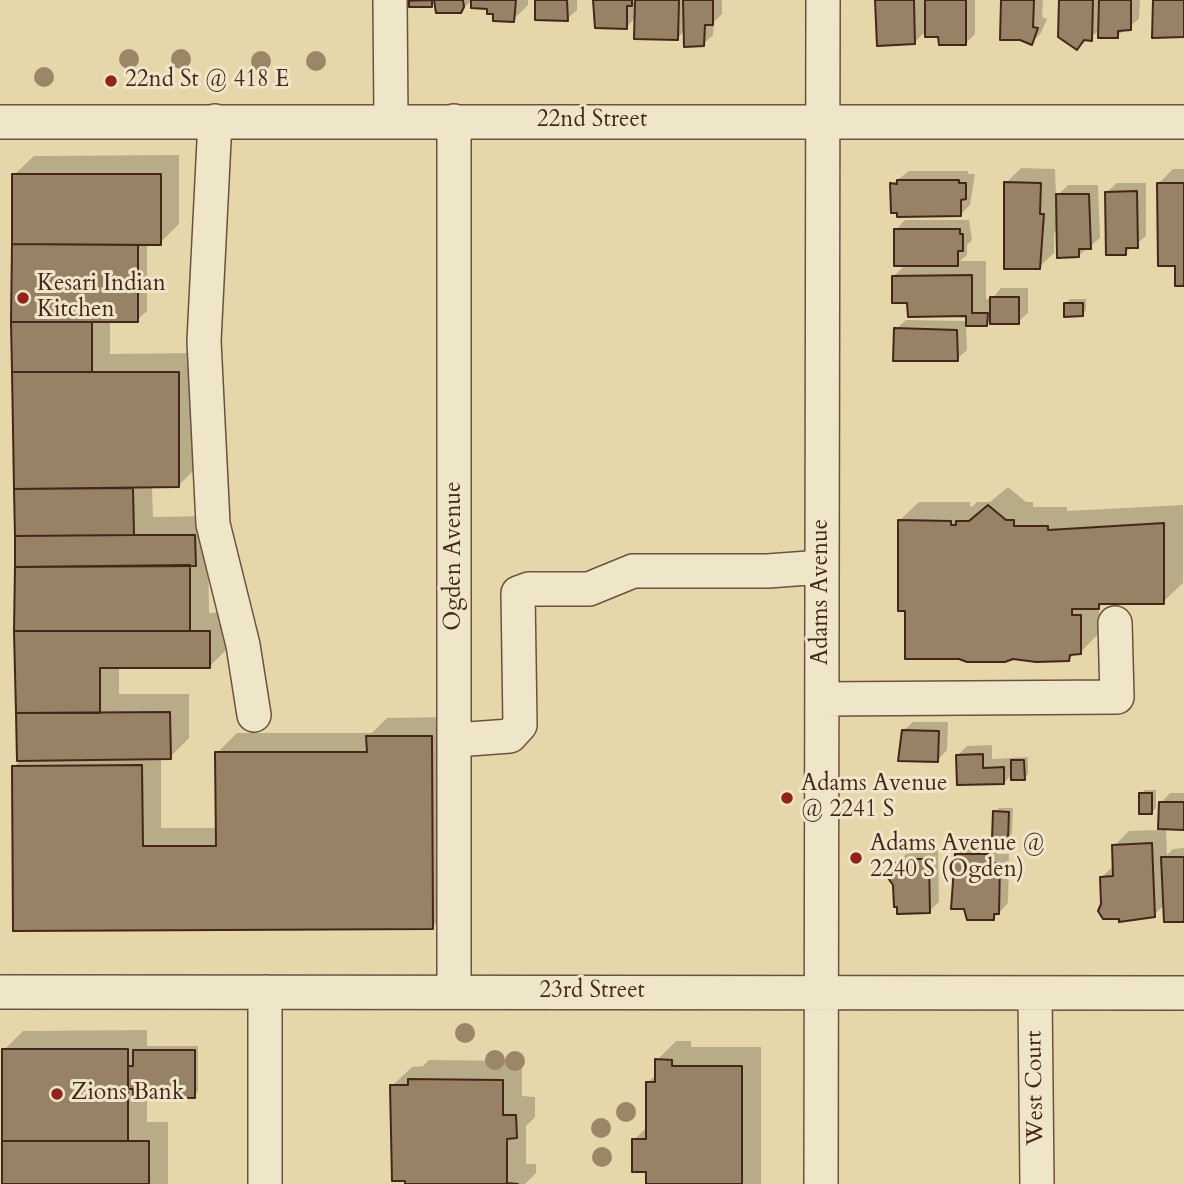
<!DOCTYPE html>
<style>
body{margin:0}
canvas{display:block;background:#e6d7aa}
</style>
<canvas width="1184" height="1184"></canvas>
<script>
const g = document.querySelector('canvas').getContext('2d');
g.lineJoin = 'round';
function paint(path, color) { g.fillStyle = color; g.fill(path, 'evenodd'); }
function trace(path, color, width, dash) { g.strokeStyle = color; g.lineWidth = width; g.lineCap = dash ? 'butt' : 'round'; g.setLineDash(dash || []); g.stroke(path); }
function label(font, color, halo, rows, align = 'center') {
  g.font = font + ' Cardo,serif'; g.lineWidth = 6; g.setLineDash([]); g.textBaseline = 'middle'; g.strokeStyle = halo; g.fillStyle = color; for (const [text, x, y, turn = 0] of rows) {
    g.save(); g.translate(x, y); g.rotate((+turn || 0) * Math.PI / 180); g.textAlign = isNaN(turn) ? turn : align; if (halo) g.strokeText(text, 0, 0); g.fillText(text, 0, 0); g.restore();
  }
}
paint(new Path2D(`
 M438,0H472L461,11Z
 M473,0H528V5L513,20Z
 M537,0H577V10L567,19Z
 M596,0H722V14L714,22L713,35L703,44L685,30L677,39L636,17L627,27Z
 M877,0H975V34L966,43L927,30L915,42Z
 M1003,0H1043L1042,17L1047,19L1041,33L1031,43Z
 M1060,0H1140L1139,19L1117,36L1100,30L1077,48Z
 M179,155V224L160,243H147V311L137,320H110V354L198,353V466L179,485L152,486L153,517L214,516L208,551L209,613L229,612V647L210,666H119V694H189V738L170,757H161V828H218L217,753L237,733H372L387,718L451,717L452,908L432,927L15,929L14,767L22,759H18L14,175L34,156Z
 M1021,168L1055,169L1056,197L1068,185H1098L1100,238L1078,256L1058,229L1054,233V253L1039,267L1006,183Z
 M1173,169H1184V284L1158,184Z
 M909,171H968V174H975L970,205L960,215L892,184Z
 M1117,183H1146V236L1125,253L1107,192Z
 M905,220H969L972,240L967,245V255L960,261H986V299H992L1001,288H1028V313L1018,322L992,319L987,324L966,325L967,350L957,359L896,329L906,320L968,321V314L909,301L894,276L906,264L896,230Z
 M1070,299H1086V310L1082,315L1066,304Z
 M1008,487L1026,502H1033V507H1067V511L1183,505V583L1163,602L1104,603L1099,607V633L1080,653H1075L1069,659L1013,657L1005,661L906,657L907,609L899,521L919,502H970V507L973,506L977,502H990Z
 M913,722H948L947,750L938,760L903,731Z
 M992,745V759L1028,757V774L1024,779L1013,773L1004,783L958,755L967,746Z
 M1145,790H1156V808L1152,812L1140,794Z
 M1170,793H1184V828H1166L1167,855L1173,849L1184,848V920L1165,904L1154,915L1103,905L1102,877L1115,864L1114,846L1129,831L1160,830L1161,803Z
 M999,808H1013L1012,833L1008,838L995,812Z
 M966,845H997V854H1009L1008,903L993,919L956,855Z
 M938,850L939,902L929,911L895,885L890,870L906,854Z
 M147,1030V1046H198V1091L194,1096H147V1122H168V1184H4V1050L23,1031Z
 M676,1041H691V1047H761V1184H648V1170L634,1140L648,1126V1082L657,1074V1060Z
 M429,1060L522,1061V1096L535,1097V1117L526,1126V1164H536V1173L525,1184H407L392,1086L412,1067L423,1066Z`), '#0003');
const building = new Path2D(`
 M432,0V7H409V1H400Z
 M434,0H463L464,7L461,13H436Z
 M471,0H516L514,22L493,21V14H487V9L471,8Z
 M535,0H567L568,21L535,20Z
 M593,0H632V6H627V29L595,28Z
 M635,0H679L678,40L634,39Z
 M683,0H713V25H705L704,46L684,47Z
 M875,0H914L915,44L877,46Z
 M925,0H966V45H939L938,37H925Z
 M1001,0H1034L1033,27L1038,28L1032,45L1020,40H1000Z
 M1059,0H1093L1092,41L1084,40L1077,50L1058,37Z
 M1099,0H1131V30L1118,31V38H1098Z
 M1153,0H1184V37L1152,38Z
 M12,174H161V245L12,244Z
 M897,180H959V183H966V199L961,200V216L897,217V213H891L890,183L897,184Z
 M1004,182L1041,183L1040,214H1044L1040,269H1004Z
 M1157,183H1184V286H1175V266H1158Z
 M1137,191L1138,248H1126V255H1106L1105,192Z
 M1056,194H1089L1091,249H1079V257L1057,258Z
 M894,229H960V234H963V251H958V266H894Z
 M12,244L138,245V322H11Z
 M972,275V313H988L987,326H966V316L908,317L907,303H892V276Z
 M990,297H1019V324H990Z
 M1064,303H1083V316L1064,317Z
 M11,322H92V372H12Z
 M894,328L957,330L958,361H893Z
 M12,372H179V487L14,489Z
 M133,488L134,535L15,536L14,489Z
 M988,505L1006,520H1014V526H1048V530L1164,523V604H1099V609H1072V615H1081V654L1070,655L1069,661L1036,662L1013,659L1005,662H967L959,659H905V611H898V520L951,521V525H956V521H969Z
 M134,535H195L196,566L15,567V536Z
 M190,565V631H14L15,567Z
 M14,631H210V668H100V713H16Z
 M170,712L171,759L17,761L16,713Z
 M902,730L939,731L938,762L898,761Z
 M366,736H432L433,929L13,931L12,766L142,765L143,846H216L215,752H367Z
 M983,754V768L1004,767V784L957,785L956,755Z
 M1011,760H1024L1025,780H1011Z
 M1139,793H1152V814H1139Z
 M1159,802H1184V830L1158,829Z
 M993,811L1009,812L1008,840L992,839Z
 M1152,843L1155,917L1119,922V919H1103L1098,911L1101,904L1100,877L1113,876L1112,845Z
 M955,854H988V863H1000L999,914H994V920H967L964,909H951Z
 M1161,857H1184V922H1164Z
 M910,859H929L930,913L897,914V907H894L893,885L888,878V870L895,863H910Z
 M2,1049H128V1141H2Z
 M133,1050H195V1098L133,1097V1089H128V1066H133Z
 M655,1059L672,1060V1066H742V1184H646V1172H632V1139H646V1082H655Z
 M408,1079L503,1080V1115H516L517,1138L507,1139V1183L518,1184H405V1181H392L390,1085H408Z
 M2,1141H149V1184H2Z`);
paint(building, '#988265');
trace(building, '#44261a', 2);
const minor = new Path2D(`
 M390,0L391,120
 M215,121L204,341L213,524L243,645L254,715
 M454,121V992
 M0,122H1184
 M822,699L1117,697L1115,623
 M455,740L510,736L520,725L518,593L529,589H589L633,571H768L822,567
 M0,992L1184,993
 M1035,993L1037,1184
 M265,1184V992
 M821,1184L823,0`);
trace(minor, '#6c523e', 36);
trace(minor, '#efe5c8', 33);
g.fillStyle = '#9c8668';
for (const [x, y] of [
 [129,59],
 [181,59],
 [261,61],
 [316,61],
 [44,77],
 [465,1033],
 [495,1060],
 [515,1061],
 [626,1112],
 [601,1128],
 [602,1157]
]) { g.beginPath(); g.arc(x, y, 10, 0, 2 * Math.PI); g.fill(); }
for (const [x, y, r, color] of [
 [111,81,7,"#8f2418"],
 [23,298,7,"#8f2418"],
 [787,798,7,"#8f2418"],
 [856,858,7,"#8f2418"],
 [57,1094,7,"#8f2418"]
]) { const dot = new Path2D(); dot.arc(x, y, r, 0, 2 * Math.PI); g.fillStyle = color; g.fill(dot); trace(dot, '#efe5c8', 2.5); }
label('23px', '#44261a', '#efe5c8', [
 ["22nd St @ 418 E",125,81],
 ["Kesari Indian",37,285],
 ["Kitchen",37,311],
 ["Adams Avenue",801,785],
 ["@ 2241 S",801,811],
 ["Adams Avenue @",870,845],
 ["2240 S (Ogden)",870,871],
 ["Zions Bank",71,1094]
], 'left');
label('23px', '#44261a', '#efe5c8', [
 ["22nd Street",592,121],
 ["Ogden Avenue",455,556,-90],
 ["Adams Avenue",822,592,-90],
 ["23rd Street",592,992],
 ["West Court",1036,1088,-91]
]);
</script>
